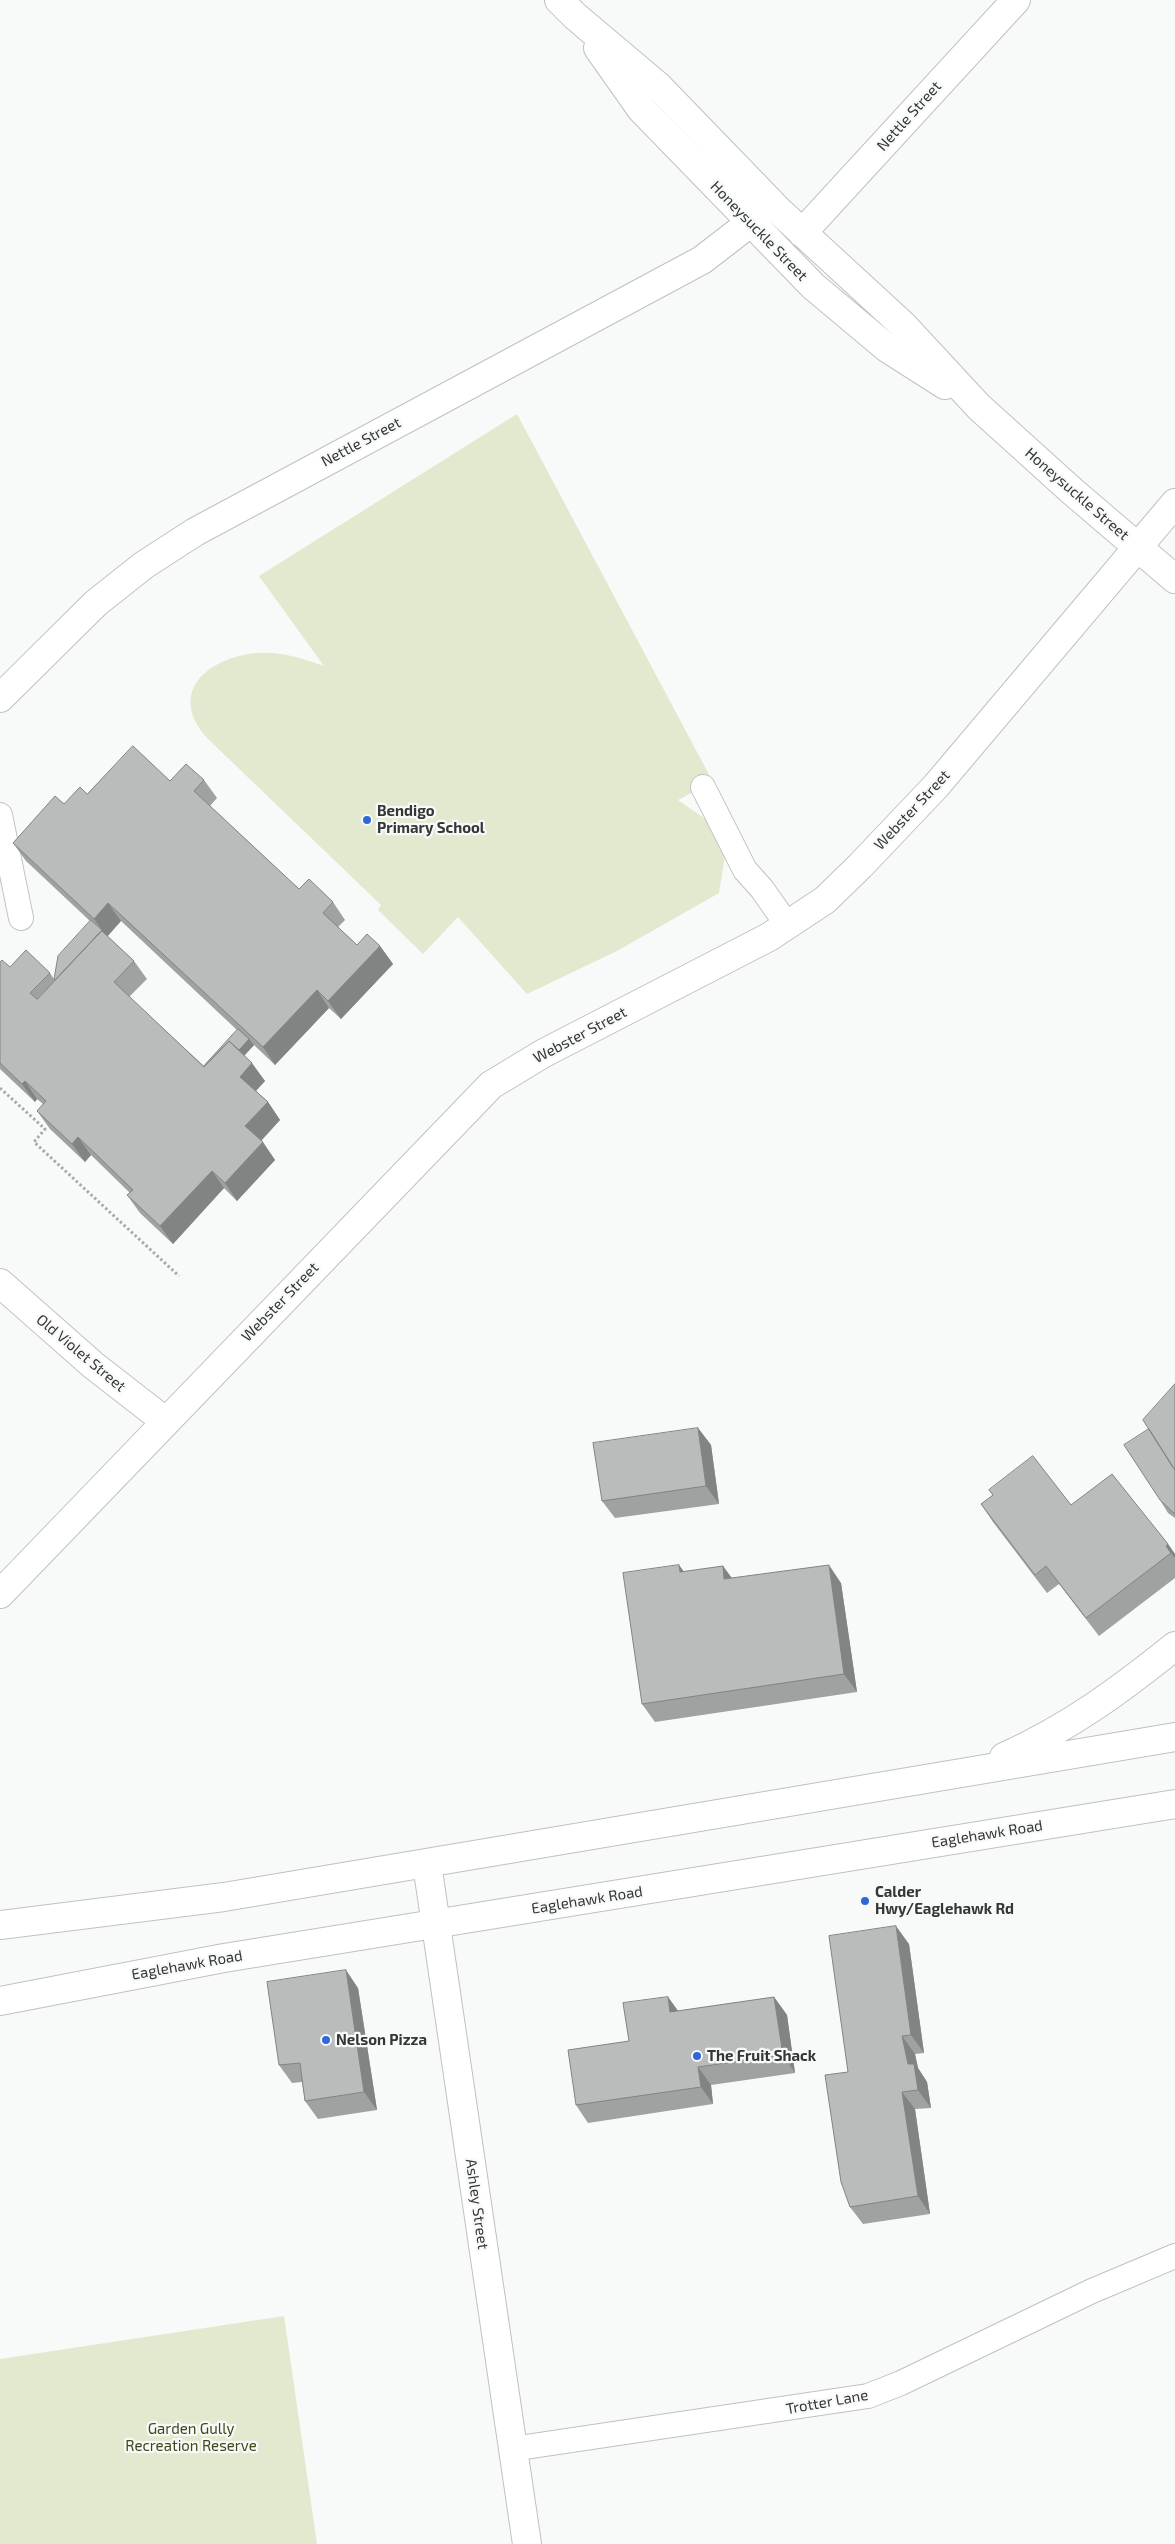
<!DOCTYPE html>
<style>
body{margin:0}
canvas{display:block;background:#f7faf8}
</style>
<canvas width="1175" height="2544"></canvas>
<script>
const g = document.querySelector('canvas').getContext('2d');
g.lineJoin = 'round';
function paint(path, color) { g.fillStyle = color; g.fill(path, 'evenodd'); }
function trace(path, color, width, dash) { g.strokeStyle = color; g.lineWidth = width; g.lineCap = dash ? 'butt' : 'round'; g.setLineDash(dash || []); g.stroke(path); }
function label(font, color, halo, rows, align = 'center') {
  g.font = font + ' "Exo 2",sans-serif'; g.lineWidth = 4.5; g.setLineDash([]); g.textBaseline = 'middle'; g.strokeStyle = halo; g.fillStyle = color; for (const [text, x, y, turn = 0] of rows) {
    g.save(); g.translate(x, y); g.rotate((+turn || 0) * Math.PI / 180); g.textAlign = isNaN(turn) ? turn : align; if (halo) g.strokeText(text, 0, 0); g.fillText(text, 0, 0); g.restore();
  }
}
paint(new Path2D(`
 M517,414L713,782L678,800L708,821L726,850L719,893L617,951L527,994L458,917L423,954L378,910L381,905L208,739C166,693 207,658 256,653C280,651 302,658 324,666L259,576Z
 M284,2316L317,2544H0V2359Z`), '#e1eacf');
const lane = new Path2D(`
 M703,787L745,870L762,889L788,926
 M0,815L21,918
 M512,2449L868,2396L901,2383L1092,2291L1175,2256`);
const street = new Path2D(`
 M559,0L575,16L658,86L778,210L903,325L979,407L1072,491L1175,579
 M598,48L641,109L813,286L887,348L945,385
 M802,233L1016,0
 M0,698L96,603L144,565L195,532L702,260L750,223
 M0,1283L93,1365L165,1421
 M0,1594L491,1085L544,1053L769,937L825,900L860,866L936,786L1175,503
 M436,1925L527,2544`);
const highway = new Path2D(`
 M1004,1757C1070,1727 1119,1691 1175,1646
 M427,1864L436,1925
 M0,1925L224,1897L1175,1737
 M0,2001L224,1958L1175,1804`);
trace(lane, '#bfc2c0', 26);
trace(street, '#bfc2c0', 30);
trace(highway, '#bfc2c0', 30);
trace(new Path2D(`
 M0,1088L45,1129L34,1142L179,1276`), '#a8aba9', 3, [2.5, 2.5]);
trace(lane, '#fff', 24);
trace(street, '#fff', 28);
trace(highway, '#fff', 28);
paint(new Path2D(`
 M204,780L217,798L210,806L299,889L333,902L345,920L338,927L357,945L380,946L393,964L341,1019L329,1008L275,1065L254,1045L244,1056L265,1081L256,1091L268,1102L280,1120L261,1141L275,1160L237,1201L224,1188L173,1244L140,1213L127,1195L130,1193L91,1155L85,1162L50,1129L37,1111L43,1104L37,1099L35,1102L0,1069V962L10,967L50,973L54,979L90,921L26,861L13,843L64,804L87,794L170,781ZM121,921L237,1030L204,1066L129,997L147,979L134,961L107,936Z
 M1175,1384V1518L1168,1513L1160,1500L1149,1429Z
 M698,1428L711,1445L719,1504L615,1518L602,1501Z
 M989,1490L1071,1505L1168,1544L1175,1554V1578L1099,1636L1059,1584L1047,1593L993,1522L981,1504L993,1495Z
 M679,1565L684,1572L723,1566L732,1578L841,1583L857,1692L655,1722L642,1704Z
 M909,1944L924,2053L915,2054L918,2068L927,2082L931,2108L915,2109L930,2214L863,2224L850,2207Z
 M358,1988L377,2110L318,2119L305,2101L302,2082L292,2083L279,2065Z
 M668,1997L678,2011L774,1997L787,2015L795,2073L711,2085L713,2104L588,2123L576,2105L629,2041Z`), '#9fa2a1');
paint(new Path2D(`
 M108,903L121,921L107,937L94,919Z
 M380,946L393,964L341,1019L328,1001Z
 M317,990L329,1008L275,1065L263,1047Z
 M249,1039L254,1045L217,1085L212,1078Z
 M252,1063L265,1081L252,1095L240,1077Z
 M25,1081L37,1099L35,1102L22,1084Z
 M268,1102L280,1120L258,1144L245,1126Z
 M78,1137L91,1155L85,1162L72,1144Z
 M263,1142L275,1160L237,1201L225,1183Z
 M212,1171L224,1188L173,1244L160,1226Z
 M698,1428L711,1445L719,1504L706,1486Z
 M1168,1544L1175,1554V1558L1166,1546Z
 M679,1565L692,1583L680,1572Z
 M829,1565L841,1583L857,1692L844,1674Z
 M723,1566L735,1583L724,1579Z
 M896,1926L909,1944L924,2053L911,2035Z
 M346,1970L358,1988L377,2110L364,2092Z
 M668,1997L681,2015L670,2012Z
 M774,1997L787,2015L795,2073L783,2055Z
 M902,2036L915,2054L918,2068L927,2082L931,2108L918,2090L908,2064Z
 M698,2067L711,2085L713,2104L701,2087Z
 M902,2092L915,2109L930,2214L918,2196Z`), '#828483');
const building = new Path2D(`
 M133,746L170,781L186,764L204,780L194,791L299,889L309,879L333,902L323,913L357,945L367,934L380,946L328,1001L317,990L263,1047L108,903L94,919L13,843L55,796L64,804L80,787L87,794Z
 M91,920L102,930L55,980L54,979L58,956Z
 M102,931L134,961L114,982L204,1067L229,1041L252,1063L240,1077L268,1102L245,1126L263,1142L225,1183L212,1171L160,1226L127,1195L133,1190L78,1137L72,1144L37,1111L46,1101L25,1081L22,1084L0,1063V962L2,960L10,967L26,950L50,973L30,993L37,999Z
 M238,1029L249,1039L239,1050L229,1041L204,1067V1066Z
 M1175,1384V1469L1172,1466L1143,1420Z
 M698,1428L706,1486L602,1501L593,1443Z
 M1149,1429L1175,1470V1514L1160,1500L1124,1445Z
 M1033,1456L1071,1505L1112,1474L1168,1544L1166,1546L1171,1553L1086,1618L1046,1566L1035,1575L981,1504L993,1495L989,1490Z
 M679,1565L680,1572L723,1566L724,1579L829,1565L844,1674L642,1704L623,1573Z
 M896,1926L911,2035L902,2036L908,2064H914L918,2090L902,2092L918,2196L850,2207L841,2182L825,2075L848,2072L829,1936Z
 M346,1970L364,2092L305,2101L300,2063L279,2065L267,1982Z
 M668,1997L670,2012L774,1997L783,2055L698,2067L701,2087L576,2105L568,2050L629,2041L623,2003Z`);
paint(building, '#b9bcbb');
trace(building, '#828483', 1);
for (const [x, y, r, color] of [
 [367,820,5,"#2d68d6"],
 [865,1901,5,"#2d68d6"],
 [326,2040,5,"#2d68d6"],
 [697,2056,5,"#2d68d6"]
]) { const dot = new Path2D(); dot.arc(x, y, r, 0, 2 * Math.PI); g.fillStyle = color; g.fill(dot); trace(dot, '#f7faf8', 2); }
label('15px', '#353736', '#f7faf8', [
 ["Nettle Street",909,116,-48],
 ["Honeysuckle Street",759,231,46],
 ["Nettle Street",361,442,-28],
 ["Honeysuckle Street",1077,494,41],
 ["Webster Street",912,810,-47],
 ["Webster Street",580,1035,-28],
 ["Webster Street",280,1302,-46],
 ["Old Violet Street",81,1353,40],
 ["Eaglehawk Road",987,1834,-9],
 ["Eaglehawk Road",587,1900,-9],
 ["Eaglehawk Road",187,1965,-10],
 ["Ashley Street",477,2204,82],
 ["Trotter Lane",827,2402,-10]
]);
label('bold 15px', '#353736', '#f7faf8', [
 ["Bendigo",377,811],
 ["Primary School",377,828],
 ["Calder",875,1892],
 ["Hwy/Eaglehawk Rd",875,1909],
 ["Nelson Pizza",336,2040],
 ["The Fruit Shack",707,2056]
], 'left');
label('15px', '#3c4819', '#f7faf8', [
 ["Garden Gully",191,2429],
 ["Recreation Reserve",191,2446]
]);
</script>
